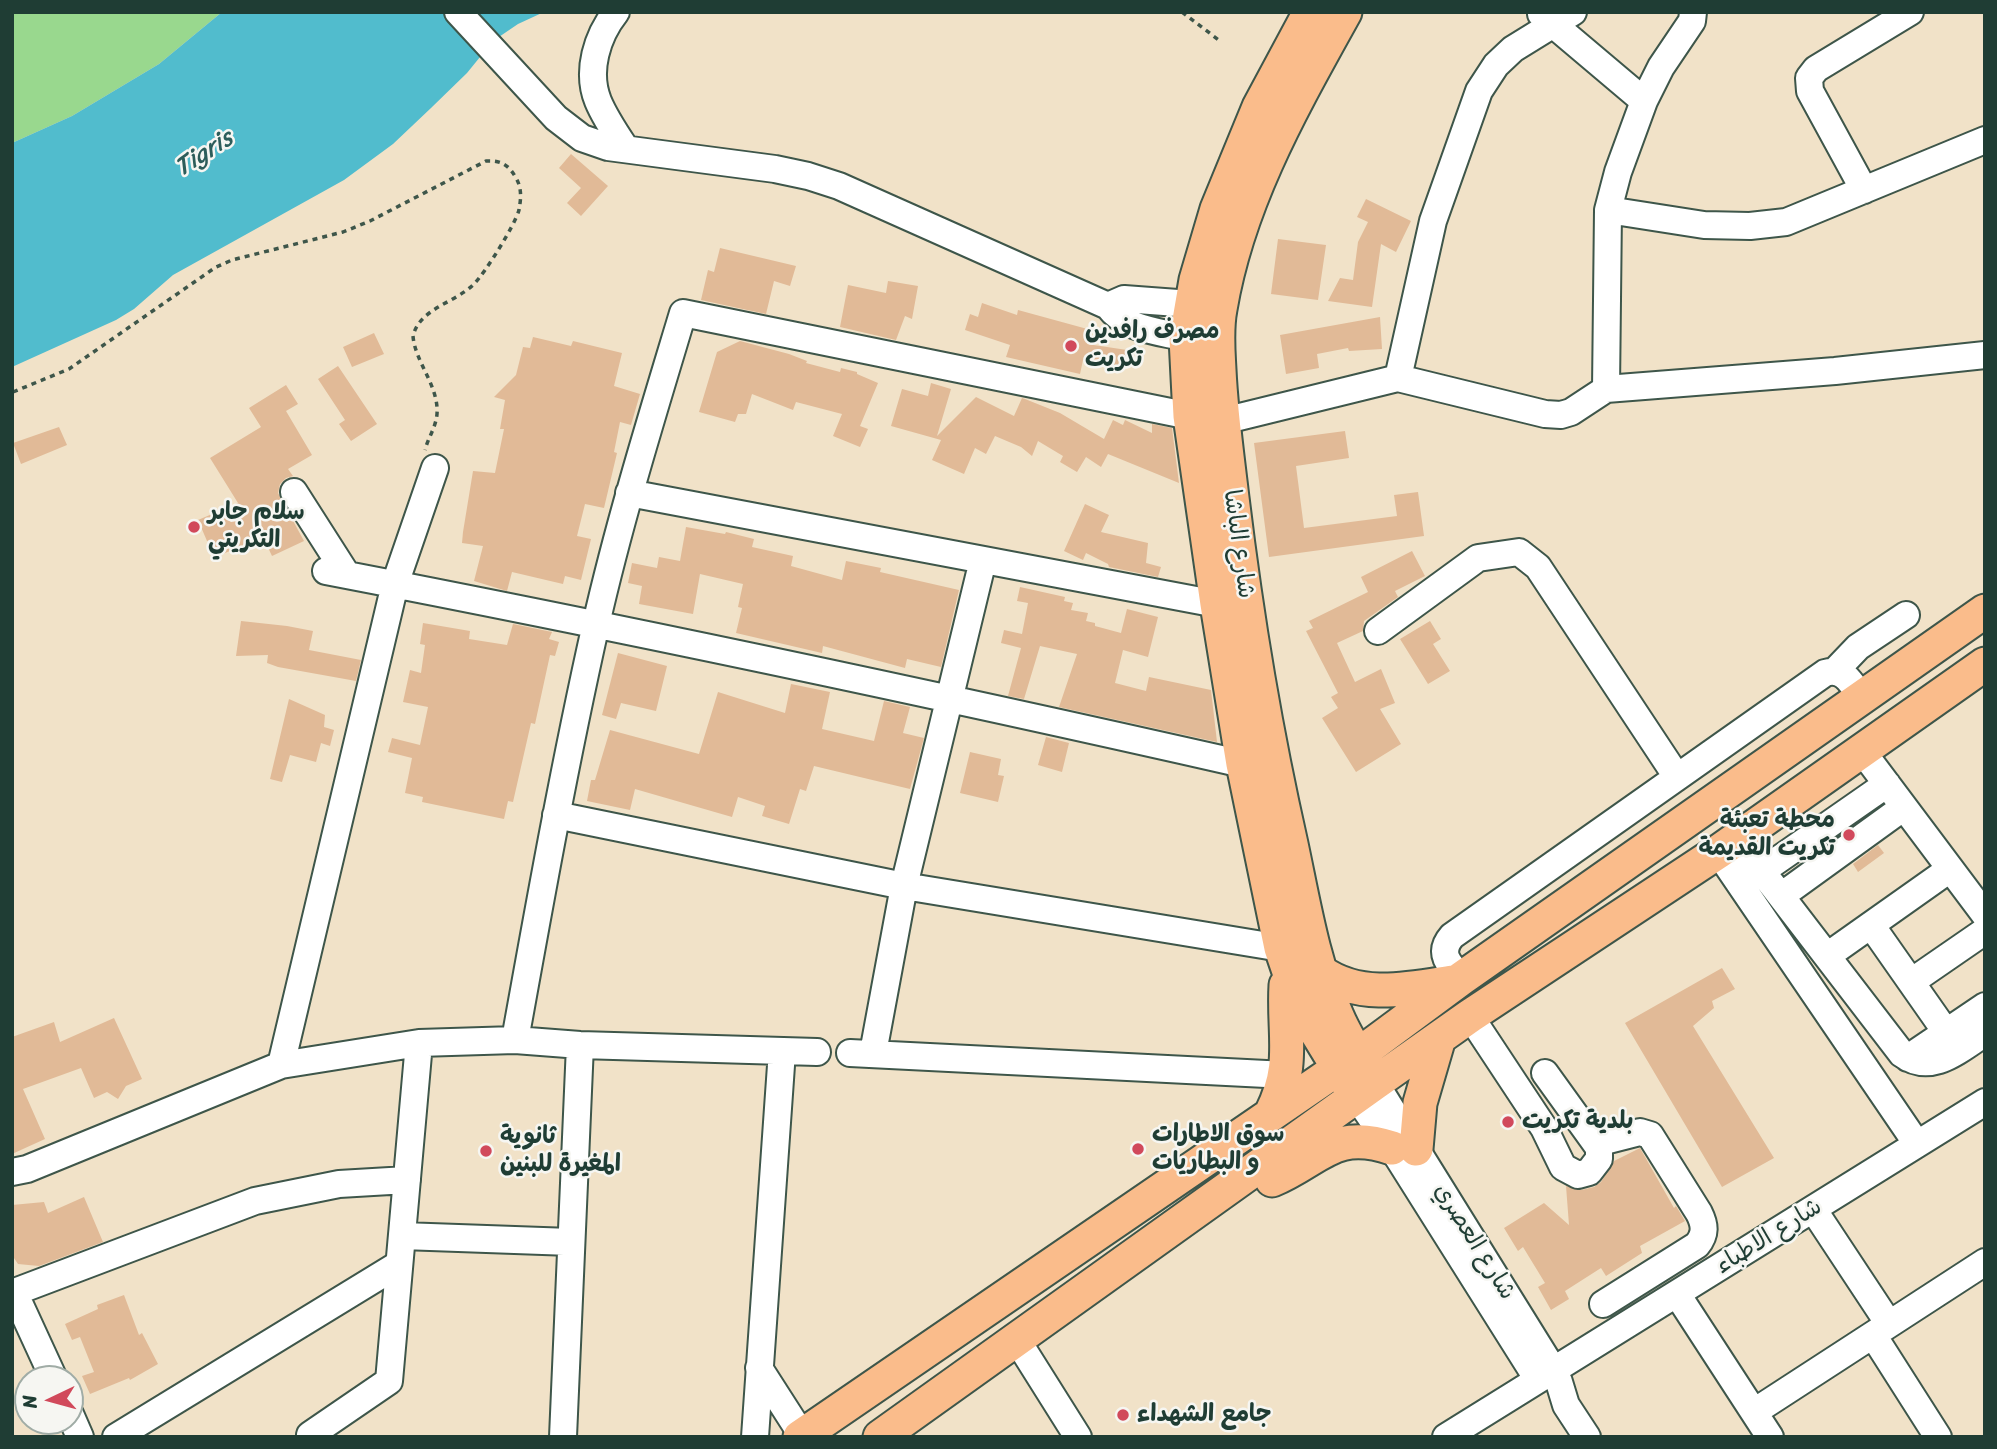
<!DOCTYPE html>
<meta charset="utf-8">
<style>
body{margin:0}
#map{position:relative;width:1997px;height:1449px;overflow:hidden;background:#f1e2c8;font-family:Sriracha,sans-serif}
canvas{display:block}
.frame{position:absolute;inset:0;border:14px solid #1f3d34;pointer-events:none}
.north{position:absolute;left:14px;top:1365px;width:70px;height:70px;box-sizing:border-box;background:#f6f6f2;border:2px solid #a0aca6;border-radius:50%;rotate:265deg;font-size:19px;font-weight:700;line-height:28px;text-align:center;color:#1f3d34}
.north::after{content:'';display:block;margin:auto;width:24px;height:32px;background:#d1495b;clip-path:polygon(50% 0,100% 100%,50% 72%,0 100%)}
</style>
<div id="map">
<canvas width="1997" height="1449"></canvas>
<div class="frame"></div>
<div class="north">N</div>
</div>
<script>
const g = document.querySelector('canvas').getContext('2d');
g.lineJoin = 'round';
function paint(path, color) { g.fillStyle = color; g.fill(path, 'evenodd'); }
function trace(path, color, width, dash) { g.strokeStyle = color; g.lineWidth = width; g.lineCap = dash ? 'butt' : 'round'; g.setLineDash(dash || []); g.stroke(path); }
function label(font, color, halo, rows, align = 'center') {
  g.font = font + ' Sriracha,"Playpen Sans Arabic",sans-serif'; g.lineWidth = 5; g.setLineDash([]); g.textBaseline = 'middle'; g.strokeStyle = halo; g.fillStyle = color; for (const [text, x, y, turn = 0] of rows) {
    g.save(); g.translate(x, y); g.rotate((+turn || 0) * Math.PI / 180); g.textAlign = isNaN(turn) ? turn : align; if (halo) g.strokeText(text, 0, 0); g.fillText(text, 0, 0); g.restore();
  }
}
paint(new Path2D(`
 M12,12H222L159,64L72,116L12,143Z`), '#99d88e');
paint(new Path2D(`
 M222,12H544L518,24L493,41L467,73L431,108L393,144L344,180L173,275L134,309L116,320L12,367V143L72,116L159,64Z`), '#51bccd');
paint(new Path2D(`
 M571,154L608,186L581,216L567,203L581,188L559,168Z
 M1366,199L1411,221L1396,252L1381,244L1372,307L1328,301L1340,278L1353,280L1358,242L1368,222L1357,217Z
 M1278,239L1326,245L1318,300L1271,294Z
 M720,248L796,266L790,286L774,281L766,314L701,300L708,270L714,272Z
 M888,281L918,286L912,319L905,316L896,340L840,327L848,285L886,293Z
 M982,303L1017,315L1018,310L1091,330L1087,344L1127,350L1124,368L1083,360L1080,374L1006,357L1010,345L965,330L970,314L978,317Z
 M1380,317L1382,349L1349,351L1348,348L1317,354L1319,368L1286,374L1280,335Z
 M374,333L384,354L352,367L343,347Z
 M533,337L571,346L573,341L622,353L614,386L640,394L631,425L620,422L614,452L617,453L604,508L585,504L577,536L591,539L581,580L565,576L563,584L512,572L507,591L474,581L483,546L462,543L463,532L473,471L495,473L504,429H500L505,400L494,397L516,375L523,347L530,348Z
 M740,341L789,354L807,361L806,363L840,372L841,368L857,372V374L878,383L860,426L868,429L860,447L833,436L842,414L796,402L793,410L752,394L746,414H738L735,422L699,412L717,352Z
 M338,366L377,424L351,441L339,424L345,420L318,379Z
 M931,383L951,389L937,436L976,397L1014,416L1022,398L1025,399L1060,413L1104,439L1113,420L1123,425L1125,420L1152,433V424L1172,428L1179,483L1108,454L1101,467L1086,457L1077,472L1060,462L1063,456L1038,441L1032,456L1021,447L995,436L986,454L975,448L964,474L932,460L941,440L891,426L902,389L928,396Z
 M286,385L298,404L286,411L312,455L288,469L293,476L286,478L280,484L278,493L304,541L272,556L263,537L218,556L211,540L207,541L198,520L238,503L210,458L261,427L249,408Z
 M59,427L67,445L21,464L13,443Z
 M1345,431L1349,458L1296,466L1304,528L1397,516L1394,495L1418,492L1424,536L1269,557L1254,443Z
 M1085,504L1109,515L1101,532L1148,543L1146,563L1161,567L1158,577L1109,567L1108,564L1086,553L1083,560L1064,551Z
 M686,527L725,534L726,532L754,539L752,547L793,556L791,566L842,580L846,561L881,568L880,572L959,590L941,667L907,659L905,668L823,646L822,653L736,633L742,608L738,607L743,584L700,574L693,614L639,604L642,586L628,583L632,563L657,568L659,557L680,561Z
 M1412,551L1425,576L1395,591L1398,597L1364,621L1363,631L1337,643L1355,682L1381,669L1395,703L1380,709L1401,744L1356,772L1322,718L1338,708L1331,697L1338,693L1306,631L1313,628L1309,621L1368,592L1361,577Z
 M1020,587L1065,597L1064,601L1073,603L1071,610L1088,613L1086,621L1095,623V626L1121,633L1127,609L1158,617L1148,657L1123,650L1115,683L1146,691L1149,677L1211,690L1217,742L1059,707L1077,654L1040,646L1024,699L1008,696L1021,648L1001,643L1004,630L1022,634L1028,603L1017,601Z
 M241,621L287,626L313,631L309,650L361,660L356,681L278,667L267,663L268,655L236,656Z
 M1430,621L1441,639L1433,644L1450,671L1428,684L1400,639Z
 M423,623L470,631L469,639L507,645L513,624L552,632L549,639L559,642L555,656L550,655L535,724L531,723L513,802L508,801L504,819L422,802L423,797L405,793L412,758L388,752L392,738L420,745L428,707L403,702L410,670L421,673L425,645L420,644Z
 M618,653L667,666L656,711L621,703L616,719L602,715Z
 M791,684L830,692L822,729L874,741L884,701L910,707L903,733L924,738L910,789L814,766L806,791L800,789L789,824L762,816L765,806L738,797L732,817L635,789L630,810L587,801L591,780H595L610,730L699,754L718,692L785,713Z
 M289,699L325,715L324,727L334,730L330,746L321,743L316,762L290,755L282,782L270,779Z
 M1046,737L1069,743L1062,772L1038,765Z
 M970,752L1001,759L998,775L1004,776L998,802L960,793Z
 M1878,845L1884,853L1858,872L1853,864Z
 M1722,968L1735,989L1712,1001L1714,1008L1693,1026L1774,1158L1722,1187L1625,1023Z
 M114,1018L142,1079L126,1086L118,1099L107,1092L94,1098L81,1068L23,1089L45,1139L12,1154V1037L54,1022L60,1042Z
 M1640,1148L1674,1208L1676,1206L1685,1221L1640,1246L1642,1253L1606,1276L1601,1268L1565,1291L1569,1299L1551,1310L1538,1287L1545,1283L1523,1247L1518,1251L1504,1228L1544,1203L1569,1225L1566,1186L1581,1190L1594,1187L1601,1182L1614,1161Z
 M84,1197L103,1242L39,1266L18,1264L12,1255V1205L44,1202L48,1213Z
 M124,1295L139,1335L142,1333L158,1364L130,1380L129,1378L90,1394L82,1376L94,1372L80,1337L72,1340L65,1324L98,1309L97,1305Z`), '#e1ba97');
const minor = new Path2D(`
 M458,12L556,118L582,138L608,147L775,169L808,176L839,186L1108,306C1126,330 1158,331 1186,338
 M616,12C597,36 586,71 598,101C605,118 616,134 626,149
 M1541,14L1644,101
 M1864,190L1810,91L1809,78L1816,69L1910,12
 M1608,210L1704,225L1750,226L1786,222L1985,140
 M1108,306L1124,299L1191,304
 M1398,378L1433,221L1479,91L1496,65L1513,49L1573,12
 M1606,389L1608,210L1618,172L1644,101L1661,67L1692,21L1693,12
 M1223,421L1398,378L1545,414L1561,415L1571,412L1606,389L1835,371L1985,355
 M294,492L347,575
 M629,493L1217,604
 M326,571C633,630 938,695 1243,764
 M1378,631L1478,558L1519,552L1538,567L1677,777
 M1835,671L1858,647L1906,615
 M1862,751L1985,915
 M556,815L904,886L1281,948
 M1737,839L1902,1054C1932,1076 1960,1049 1985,1033
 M1718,852L1917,1144
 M1762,871L1887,784
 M1781,896L1904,807
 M1871,925L1946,1032
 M1827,956L1950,869
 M1462,978C1449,965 1437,953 1452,936L1825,673C1844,667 1852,684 1861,697
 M1911,982L1985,931
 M1470,1016L1544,1128L1563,1167L1578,1175L1589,1172L1599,1159V1148L1545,1073
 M515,1040C540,901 565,762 596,624C620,519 652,416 683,313L1190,416
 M850,1053L1286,1075
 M873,1053L904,886L983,560
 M1908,1058L1985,1006
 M281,1065L395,584L435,468
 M1375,1083L1554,1371L1559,1382L1566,1405L1587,1437
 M1356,1096L1392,1148L1535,1375
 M1597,1143L1640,1132L1650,1135L1699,1213C1705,1225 1706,1234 1697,1245L1603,1304
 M12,1172L27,1169L281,1065L419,1043L515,1040L580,1045L817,1052
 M1813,1209L1889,1324
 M402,1236L571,1242
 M14,1292L54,1379
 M12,1293L255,1201L339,1184L407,1180
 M1677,1294L1770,1437
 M1873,1335L1938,1437
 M1017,1340L1078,1437
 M759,1368L802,1435
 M1754,1412L1985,1262
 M70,1414L80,1437
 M310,1435L389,1381L419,1043
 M116,1437L399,1264
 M563,1437L580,1045
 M755,1437L782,1051
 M1446,1437L1985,1102`);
const major = new Path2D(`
 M1310,12L1259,107L1217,209L1196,280L1186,338L1190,416L1217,604L1243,764L1281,948L1297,995L1309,1020L1350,1087
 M1345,12C1293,106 1238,201 1220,309C1216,329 1218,350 1219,370C1221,413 1227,455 1232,498C1246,614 1265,730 1291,844C1303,900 1313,964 1337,1016C1346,1037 1358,1056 1370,1075
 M1321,972C1360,1000 1408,989 1453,982
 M1271,1114C1296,1064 1283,1035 1286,985
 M1416,1149L1420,1103L1439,1038
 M1272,1180C1320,1160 1333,1128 1392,1148
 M800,1437L1358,1055L1462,978L1985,611
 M880,1437L1375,1083L1470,1016L1718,852L1985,664`);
trace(minor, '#3e564a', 30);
trace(major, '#3e564a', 37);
trace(new Path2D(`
 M1182,12L1220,41
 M13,392L69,369L216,267L232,260L343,232L370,221L486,161C501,160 509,165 516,178C522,188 521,199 519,210C515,225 485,273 474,284C455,303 420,308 413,336C415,362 439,386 437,414C436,427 428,438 425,450`), '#3e564a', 3.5, [5, 5]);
trace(minor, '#fff', 26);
trace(major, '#fabc8b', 33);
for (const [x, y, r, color] of [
 [1071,346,7,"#d1495b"],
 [194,527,7,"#d1495b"],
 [1849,835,7,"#d1495b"],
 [1508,1122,7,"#d1495b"],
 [1138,1149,7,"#d1495b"],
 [486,1151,7,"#d1495b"],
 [1123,1415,7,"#d1495b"]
]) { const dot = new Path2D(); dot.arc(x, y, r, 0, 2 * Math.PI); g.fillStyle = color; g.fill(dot); trace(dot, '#f6f6f2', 2.5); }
label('bold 24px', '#1f3d34', '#f6f6f2', [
 ["مصرف رافدين",1085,332],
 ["تكريت",1085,360],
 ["سلام جابر",208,513],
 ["التكريتي",208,541],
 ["محطة تعبئة",1835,821,"right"],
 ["تكريت القديمة",1835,849,"right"],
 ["بلدية تكريت",1522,1122],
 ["سوق الاطارات",1152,1135],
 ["و البطاريات",1152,1163],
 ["ثانوية",500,1137],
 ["المغيرة للبنين",500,1165],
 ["جامع الشهداء",1137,1415]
], 'left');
label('24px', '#1f3d34', '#f6f6f2', [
 ["شارع الباشا",1238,544,82],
 ["شارع الاطباء",1769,1237,-32],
 ["شارع العصري",1474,1242,58]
]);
label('italic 26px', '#2c5d5a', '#f6f6f2', [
 ["Tigris",204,154,-33]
]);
</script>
